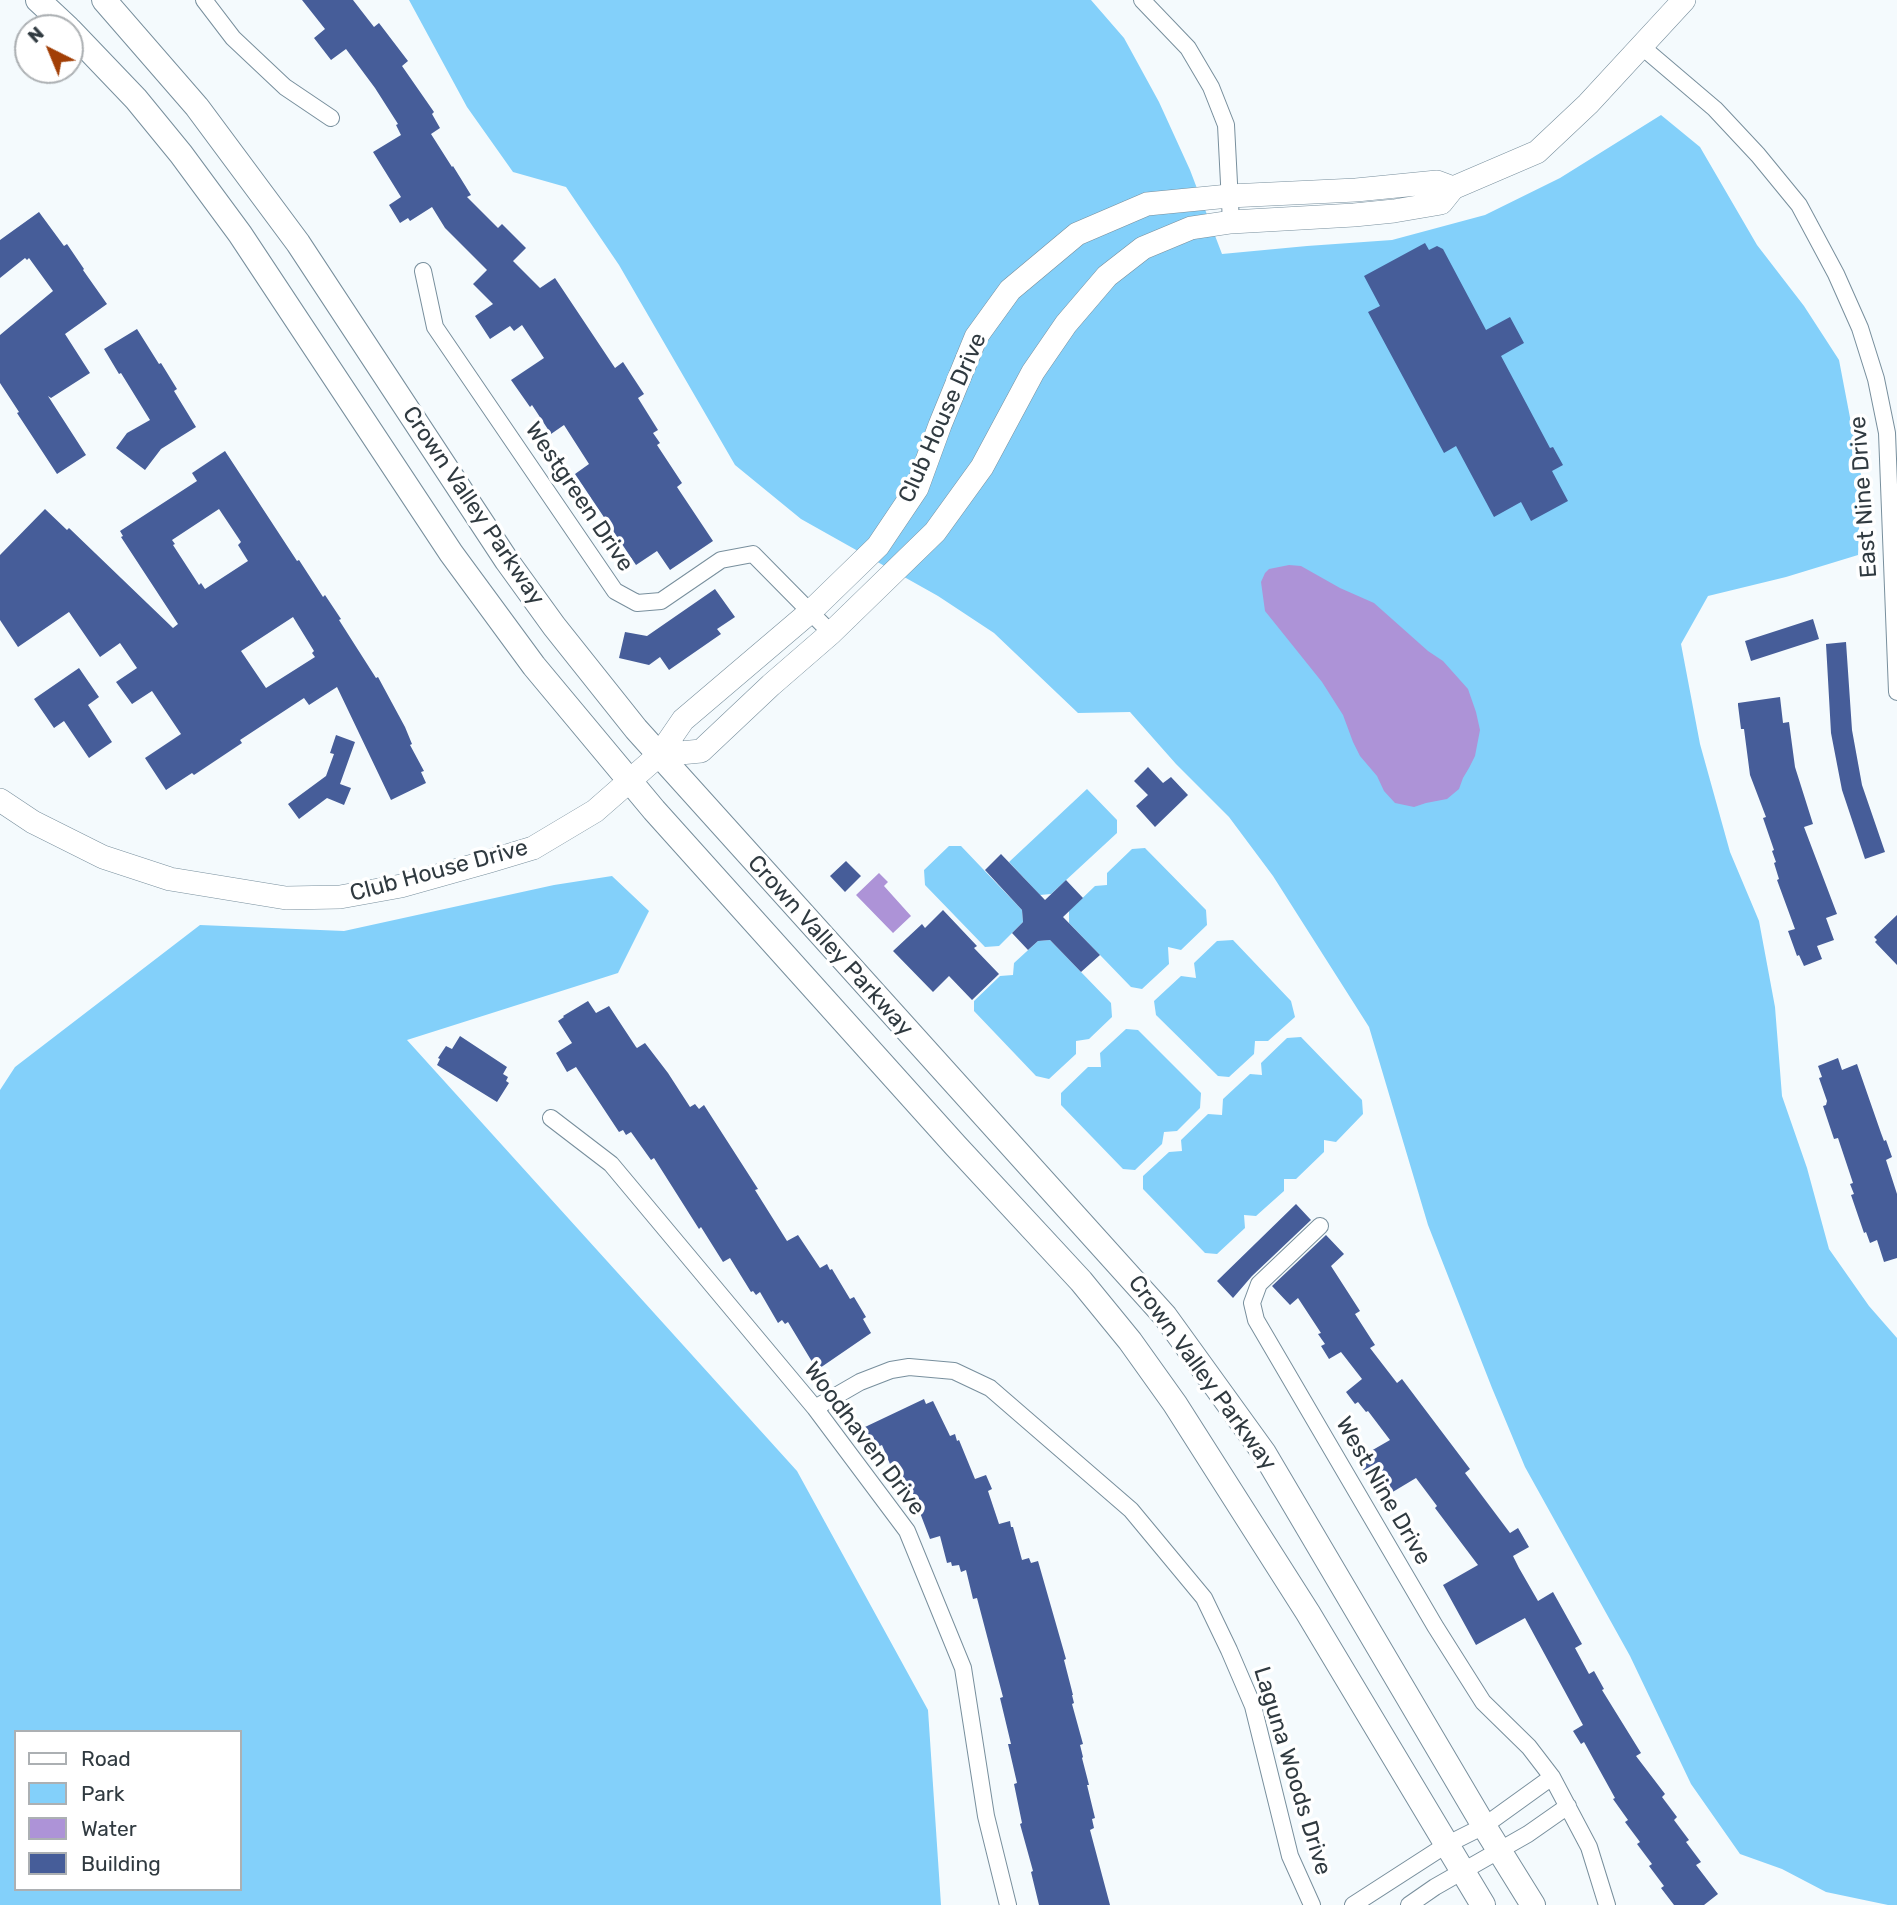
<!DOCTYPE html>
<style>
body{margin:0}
#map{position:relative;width:1897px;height:1905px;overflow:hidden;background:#f4fafd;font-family:Rubik,sans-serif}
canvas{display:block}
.legend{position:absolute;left:14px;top:1730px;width:228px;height:161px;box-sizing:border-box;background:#fff;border:2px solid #acb0b3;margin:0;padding:9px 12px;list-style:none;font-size:21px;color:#303a40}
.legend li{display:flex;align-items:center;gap:14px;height:35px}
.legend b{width:35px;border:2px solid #acb0b3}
.north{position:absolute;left:14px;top:14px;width:70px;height:70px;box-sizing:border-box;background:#fff;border:2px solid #acb0b3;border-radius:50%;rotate:317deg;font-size:19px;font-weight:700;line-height:28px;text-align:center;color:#303a40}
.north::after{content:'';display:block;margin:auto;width:24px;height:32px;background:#a23f06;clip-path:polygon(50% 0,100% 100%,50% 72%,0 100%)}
</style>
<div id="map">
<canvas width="1897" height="1905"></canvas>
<ul class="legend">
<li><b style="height:9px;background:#fff"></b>Road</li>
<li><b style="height:19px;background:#83d0fa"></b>Park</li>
<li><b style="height:19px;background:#ad93d7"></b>Water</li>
<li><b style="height:19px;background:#465d99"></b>Building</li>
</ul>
<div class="north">N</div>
</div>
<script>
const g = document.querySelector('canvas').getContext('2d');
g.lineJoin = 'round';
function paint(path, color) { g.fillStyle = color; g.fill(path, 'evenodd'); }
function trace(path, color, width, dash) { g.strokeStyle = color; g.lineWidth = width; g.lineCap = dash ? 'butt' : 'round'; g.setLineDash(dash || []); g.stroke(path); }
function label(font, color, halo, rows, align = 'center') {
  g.font = font + ' Rubik,sans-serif'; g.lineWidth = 7; g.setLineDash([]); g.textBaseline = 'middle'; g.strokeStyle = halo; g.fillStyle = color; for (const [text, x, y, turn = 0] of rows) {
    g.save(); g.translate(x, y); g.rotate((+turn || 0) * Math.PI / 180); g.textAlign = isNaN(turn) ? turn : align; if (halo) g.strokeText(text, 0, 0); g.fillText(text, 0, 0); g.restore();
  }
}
paint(new Path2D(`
 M409,0H1091L1124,38L1159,102L1190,170L1222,254L1307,246L1392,240L1485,215L1560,178L1661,115L1700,147L1757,245L1804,306L1839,360L1861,475L1858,555L1786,577L1708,596L1681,644L1700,744L1730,852L1759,921L1775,1007L1782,1096L1807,1168L1829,1249L1869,1306L1897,1338V1905H1888L1826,1892L1782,1869L1740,1854L1691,1784L1630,1656L1525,1467L1492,1388L1428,1225L1369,1027L1273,876L1229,817L1176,764L1130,712L1078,713L994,633L938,596L801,519L735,465L619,265L566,187L513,172L467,107Z
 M1087,789L1117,820V833L1051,894L1040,895L1009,862Z
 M949,846H961L1022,910L1023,922L999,946L985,947L925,885L924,870Z
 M1145,848L1206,910L1207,925L1181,950L1168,947L1169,964L1142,989L1131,987L1069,923V911L1095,886L1107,885V873L1132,849Z
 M612,876L649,911L618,973L407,1040L797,1471L928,1710L941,1905H0V1090L15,1067L200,925L344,931L554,885ZM16,1732H240V1889H16Z
 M1050,940L1111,1003L1112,1017L1089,1039L1076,1041V1054L1049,1079L1036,1076L974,1011V1001L1000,976L1013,975L1014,963L1038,941Z
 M1233,940L1291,1001L1295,1017L1268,1041H1255L1254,1054L1229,1077L1218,1076L1156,1015L1154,1001L1181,976L1196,978L1194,963L1217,941Z
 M1126,1029L1138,1030L1201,1093L1200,1108L1177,1131L1164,1132L1162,1144L1135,1170L1123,1169L1061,1105V1093L1088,1067H1101L1100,1053Z
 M1301,1037L1362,1100L1363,1114L1336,1142L1324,1140V1152L1296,1179H1284V1191L1256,1216L1244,1215L1245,1228L1217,1254L1205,1253L1143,1189V1176L1169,1152L1182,1151L1181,1140L1208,1114L1222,1115L1223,1099L1250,1074L1262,1075L1261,1063L1287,1038Z`), '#83d0fa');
paint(new Path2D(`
 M1289,565L1301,566L1340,588L1374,603L1428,651L1443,661L1468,689L1476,712L1480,730L1475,756L1469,768L1463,778L1459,789L1447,799L1426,803L1414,807L1395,803L1384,791L1377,776L1360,756L1353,742L1343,715L1322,682L1265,611L1261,582L1265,573L1269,569Z
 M879,873L888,882L884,886L911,916L893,933L856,895Z`), '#ad93d7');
paint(new Path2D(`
 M302,0H353L374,27L379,23L408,61L402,66L434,112L432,114L440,128L431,134L452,167L453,166L471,195L467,197L498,228L502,224L526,248L513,261L540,288L555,278L615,368L623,362L644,394L638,398L658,430L653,433L660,443L657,445L682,483L677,487L713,541L670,570L657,551L636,565L575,474L589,464L564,425L551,434L532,405L530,407L511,380L544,358L522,325L514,331L510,326L490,339L475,316L493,304L473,284L487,270L445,228L432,207L410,221L408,218L400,223L389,205L401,197L373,152L401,135L396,125L398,124L375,88L346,49L331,60L314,38L325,29Z
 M39,212L64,246L67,244L84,269L83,270L107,304L65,334L90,373L51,398L48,396L86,455L57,474L17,413L19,412L0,383V335L53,291L29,258L27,260L25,258L0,278V240Z
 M1425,243L1429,250L1437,246L1443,249L1486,330L1510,317L1524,343L1501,356L1550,448L1553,447L1563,465L1552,471L1568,501L1531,521L1521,502L1494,517L1456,446L1444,453L1368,312L1380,306L1364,276Z
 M137,329L159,364L161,363L177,389L174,391L196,427L161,449L145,470L116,448L127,433L150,420L121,373L119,374L104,349Z
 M225,451L297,561L299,560L323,597L325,595L341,619L339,620L376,678L378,677L405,727L412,744L410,745L424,771L421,772L426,783L391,800L337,687L309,705L304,698L240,740L242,743L194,775L192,773L166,790L145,758L181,734L152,691L132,704L116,682L137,668L120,643L100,657L69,612L18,647L0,620V555L45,509L67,530L69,528L173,628L178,624L121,537L123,536L120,531L197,481L192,473ZM219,509L241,542L238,545L248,561L205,589L201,583L199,585L173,545L175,544L172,540ZM293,617L314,651L312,653L315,657L266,688L241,651Z
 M715,589L735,617L717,629L721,634L669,670L660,657L649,665L619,658L625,632L647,636Z
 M1813,619L1819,639L1751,661L1745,641Z
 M1846,642L1852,730L1862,785L1885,852L1865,859L1842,790L1831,733L1826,644Z
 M79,668L99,697L88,705L112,742L89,758L64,721L54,728L34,699Z
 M1780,697L1783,723L1789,722L1795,767L1813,824L1804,827L1837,914L1826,918L1834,940L1817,946L1822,959L1804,966L1799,955L1797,956L1788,931L1795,929L1777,880L1779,879L1774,863L1776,862L1772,851L1774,850L1763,818L1766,817L1750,775L1744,729H1741L1738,705V703Z
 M336,735L355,742L340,784L351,788L344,805L327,798L299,819L288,804L326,776L334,754L330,753Z
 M1148,767L1163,783L1171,777L1188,795L1155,827L1136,806L1148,795L1134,781Z
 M1001,854L1045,900L1066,880L1083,898L1063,917L1100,955L1081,972L1050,940L1038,941L1028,950L1012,933L1023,922L1022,910L985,870Z
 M846,861L861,876L845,892L830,876Z
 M943,910L977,946L974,948L999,974L972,1000L949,976L933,992L893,951L922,924L925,928Z
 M1897,915V965L1875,942L1877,940L1874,937Z
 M588,1001L596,1013L609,1006L636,1047L637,1048L645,1043L668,1073L690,1107L695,1104L699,1109L704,1105L758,1189L755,1190L787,1241L798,1235L820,1268L827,1264L830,1270L832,1269L850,1299L854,1297L866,1317L863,1319L871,1333L817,1370L788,1322L785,1324L782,1320L778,1323L760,1292L756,1295L753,1291L751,1292L730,1258L723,1262L701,1227L699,1229L654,1158L651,1160L631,1132L626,1135L623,1130L619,1132L576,1067L567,1072L556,1053L572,1043L558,1021L564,1017L563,1016Z
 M460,1036L507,1067L503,1074L508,1077L506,1081L509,1083L497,1102L437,1065L440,1059L438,1058L446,1046L452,1049Z
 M1838,1058L1842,1070L1857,1064L1881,1133L1884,1141L1886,1140L1892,1157L1886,1160L1897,1194V1258L1884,1262L1877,1240L1870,1243L1866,1232L1864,1233L1851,1195L1854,1194L1850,1184L1853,1183L1838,1138L1834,1139L1823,1106L1826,1105L1827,1101L1819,1078L1822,1077L1818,1066Z
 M1296,1204L1311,1220L1252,1276L1233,1298L1217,1281Z
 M1326,1235L1344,1254L1331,1266L1360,1311L1355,1314L1375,1345L1370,1348L1397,1383L1402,1379L1442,1432L1470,1469L1465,1473L1510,1533L1518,1528L1529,1547L1513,1556L1519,1568L1538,1601L1553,1592L1582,1644L1575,1648L1589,1674L1594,1671L1604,1689L1602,1690L1641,1753L1636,1756L1665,1794L1662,1797L1677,1817L1674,1820L1689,1840L1686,1842L1701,1862L1696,1865L1718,1894L1704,1905H1674L1661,1888L1664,1886L1649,1866L1652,1864L1637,1844L1640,1842L1625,1822L1628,1820L1613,1799L1615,1798L1584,1742L1581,1744L1573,1731L1583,1725L1525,1618L1476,1645L1443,1585L1478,1565L1435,1508L1437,1506L1416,1478L1381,1499L1357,1459L1390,1440L1368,1411L1366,1412L1358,1402L1355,1404L1346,1392L1362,1379L1341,1352L1329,1359L1321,1346L1325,1344L1318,1334L1321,1333L1298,1298L1290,1305L1272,1286Z
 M924,1399L926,1404L933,1401L950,1436L955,1434L957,1441L959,1440L975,1479L986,1475L992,1489L988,1491L999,1524L1010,1521L1011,1527H1013L1022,1560L1029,1558L1031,1563L1038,1561L1066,1659L1064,1660L1073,1695H1072L1074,1703L1072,1704L1083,1744L1080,1745L1083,1757L1082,1758L1089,1785H1087L1095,1818L1092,1819L1094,1828L1090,1830L1110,1905H1039L1031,1872L1033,1871L1020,1824L1022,1823L1014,1784L1017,1783L1008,1744H1011L1000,1698L1003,1697L977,1598L973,1599L966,1570L961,1572L959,1565L952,1566L951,1562L947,1563L940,1536L930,1539L909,1484L903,1487L901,1482L898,1483L882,1445L875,1448L865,1427Z`), '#465d99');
const street = new Path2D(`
 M204,0L233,38L285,87L331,118
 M1142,0L1188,48L1211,87L1226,125L1231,222
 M1641,46L1715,109L1758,155L1799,205L1836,274L1860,328L1876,379L1887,433L1897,692
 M423,271L435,327L615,591L637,603L661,601L721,560L753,554L831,633
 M551,1118L611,1164L815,1408L907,1531L963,1668L986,1816L1008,1905
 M1320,1226L1259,1284L1252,1303L1256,1320L1435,1626L1483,1702L1529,1747L1552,1777L1589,1847L1607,1905
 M815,1408L860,1382L891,1370L909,1367L954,1371L990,1388L1131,1510L1204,1598L1229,1650L1253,1706L1290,1856L1312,1905
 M1353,1905L1446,1845L1484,1826L1552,1777
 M1409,1905L1435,1887L1528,1834L1568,1806`);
const secondary = new Path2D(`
 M659,755L701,751L771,685L831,633L935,532L982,467L1033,372L1066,324L1107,276L1143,248L1191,228L1231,222L1354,215L1394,211L1441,203L1453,188L1537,152L1588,104L1684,0
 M0,800L33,822L103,857L170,879L286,898L340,897L401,886L490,861L533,848L595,811L659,755L683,720L810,612L878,546L917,488L940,425L976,337L1010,290L1077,234L1147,204L1229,196L1356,190L1437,182L1453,188`);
const primary = new Path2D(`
 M38,0L68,28
 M104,0L197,107L298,243L507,561L554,626L636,729L1165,1316L1264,1453L1484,1826L1533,1905
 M70,30L136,99L181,154L240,234L451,553L534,666L654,810L955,1145L1081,1281L1130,1341L1175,1404L1308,1613L1483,1905`);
trace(street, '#788f9d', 18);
trace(secondary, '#788f9d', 24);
trace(primary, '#788f9d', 26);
trace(street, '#fff', 16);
trace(secondary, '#fff', 23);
trace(primary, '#fff', 24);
label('23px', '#303a40', '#fff', [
 ["Club House Drive",943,418,-66],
 ["Westgreen Drive",579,497,56],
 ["East Nine Drive",1864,497,-94],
 ["Crown Valley Parkway",473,506,56],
 ["Club House Drive",439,871,-15],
 ["Crown Valley Parkway",830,946,48],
 ["Crown Valley Parkway",1202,1373,54],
 ["Woodhaven Drive",864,1439,53],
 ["West Nine Drive",1383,1491,60],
 ["Laguna Woods Drive",1292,1771,73]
]);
</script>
